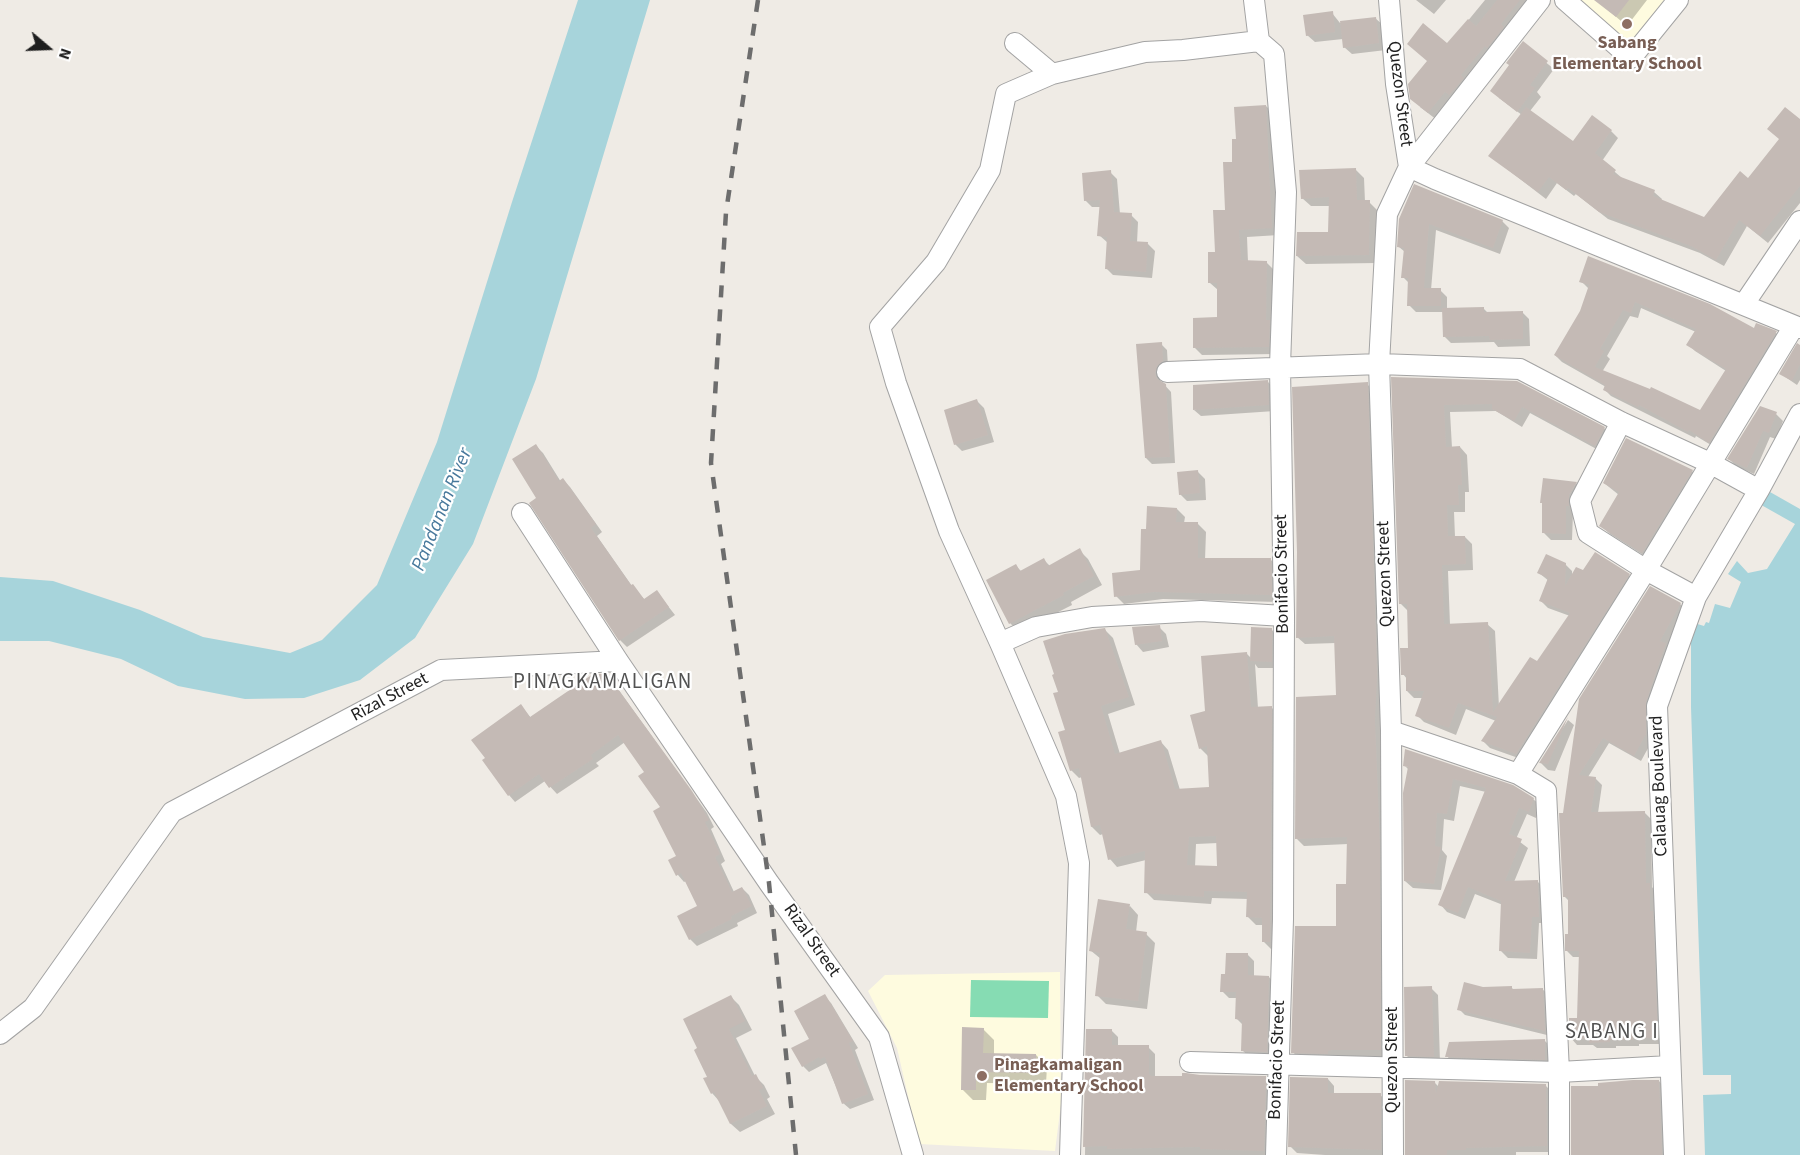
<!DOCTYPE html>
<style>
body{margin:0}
#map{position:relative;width:1800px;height:1155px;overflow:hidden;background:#efebe5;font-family:"Source Sans 3",sans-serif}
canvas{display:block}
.north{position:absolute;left:18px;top:18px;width:60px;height:60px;-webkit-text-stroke:4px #fff;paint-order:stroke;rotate:109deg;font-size:16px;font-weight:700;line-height:24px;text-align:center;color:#1f1f1f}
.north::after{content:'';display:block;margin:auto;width:21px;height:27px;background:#1f1f1f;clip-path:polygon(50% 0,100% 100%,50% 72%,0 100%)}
</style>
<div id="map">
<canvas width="1800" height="1155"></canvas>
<div class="north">N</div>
</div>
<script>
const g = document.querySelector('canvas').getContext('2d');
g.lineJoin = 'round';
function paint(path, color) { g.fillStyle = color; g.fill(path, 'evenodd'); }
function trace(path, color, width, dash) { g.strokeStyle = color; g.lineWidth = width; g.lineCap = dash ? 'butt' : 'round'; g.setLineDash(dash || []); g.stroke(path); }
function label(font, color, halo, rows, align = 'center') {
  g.font = font + ' "Source Sans 3",sans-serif'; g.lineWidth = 4.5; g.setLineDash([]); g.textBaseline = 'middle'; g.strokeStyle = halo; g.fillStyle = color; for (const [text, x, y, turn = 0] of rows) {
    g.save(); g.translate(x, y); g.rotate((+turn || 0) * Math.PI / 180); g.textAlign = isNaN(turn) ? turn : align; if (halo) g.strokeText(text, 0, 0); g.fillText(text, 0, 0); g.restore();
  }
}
paint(new Path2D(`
 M1574,0H1670L1632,49Z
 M1060,972L1061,1104L1055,1151L919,1144L897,1048L868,991L885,975Z`), '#fefbdf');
paint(new Path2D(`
 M971,980L1049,981L1048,1018L970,1017Z`), '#86dcb3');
paint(new Path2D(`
 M578,0H650L536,379L473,544L415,638L360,680L304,698L245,699L178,686L121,659L49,641H0V577L53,581L140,610L203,637L290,653L322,640L377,585L437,442L512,202Z
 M1770,492L1800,509V1155H1705L1703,1095L1731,1094V1075H1703L1691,707V622L1704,626L1706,622L1709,623L1715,604L1730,608L1741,582L1728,574L1737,561L1748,573L1767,569L1795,524L1756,502Z`), '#a7d4db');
paint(new Path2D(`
 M1416,0H1446L1434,14Z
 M1485,0H1535L1437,120L1420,107L1448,45Z
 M1596,0H1647L1627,26Z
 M1332,13L1340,23L1375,18L1383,25L1386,50L1352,54L1344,47L1343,39L1315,42L1307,35Z
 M1523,44L1554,69L1537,92L1541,97L1530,111L1573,143L1611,131L1618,138L1602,161L1622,178L1654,192L1662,199L1661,201L1704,218L1749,180L1800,119V203L1768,243L1747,226L1724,266L1700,253L1608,219L1576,194L1574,196L1557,183L1546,199L1490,156L1522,115L1499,98L1511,65Z
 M1266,106L1274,114L1279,235L1247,237L1248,262H1266L1274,270L1276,354L1202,355L1194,347L1219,319L1218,290L1210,283L1227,211L1237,140Z
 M1355,169L1364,178L1365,202H1369L1377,210V263L1306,264L1297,256L1330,234V206H1311L1302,198Z
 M1110,172L1117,179L1120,214L1131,215L1138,222L1137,243L1148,244L1155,251L1152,278L1113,275L1106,268L1108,243L1099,235L1101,207H1092L1085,200Z
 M1400,219L1502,221L1509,228L1500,254L1436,230L1431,290H1440L1447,297V310L1484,309L1488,313L1522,312L1529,319L1530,346L1498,347L1494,342L1451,343L1444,336V312H1416L1409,305L1410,284L1403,277L1405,252L1399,247Z
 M1581,281L1755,330L1776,333L1782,339L1716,448L1696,436L1695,438L1611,396L1605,390L1606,387L1562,362L1555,355L1581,312L1589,289ZM1641,308L1696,332L1688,344L1695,351L1726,371L1700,412L1602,372L1610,359L1607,356L1630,316L1638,318Z
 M1161,344L1167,350L1168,367L1162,372L1160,380L1171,392L1175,463L1152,464L1146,458L1137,346Z
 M1800,346V380L1797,385L1781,374Z
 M1393,379L1516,382L1604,428L1611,435L1602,452L1530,413L1522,427L1496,411L1450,412L1452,448L1460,447L1467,455L1469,492H1465V512H1454L1455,537H1465L1472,544L1473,570L1448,571L1450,625L1487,624L1495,631L1499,707L1537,663L1570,616L1548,608L1541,601L1549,581L1539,573L1565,564L1572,571V577L1584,572L1629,575L1636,582L1524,760L1490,748L1483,741L1496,721L1466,709L1456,735L1424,722L1417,715L1423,698H1414L1407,691V679L1403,674L1410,649L1408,611L1400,603Z
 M1268,382L1274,388L1275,411L1201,416L1194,410Z
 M1367,384L1374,391L1384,684L1387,1057L1300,1060L1293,1052L1338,927L1348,885V844L1304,846L1297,839L1338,697L1336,643L1305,644L1297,637Z
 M977,401L984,408L994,442L962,451L955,444Z
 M1776,414L1783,421L1776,439L1770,437L1754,474L1736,466L1729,459Z
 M536,446L543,453L561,482L563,480L570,487L602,532L597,536L632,586L645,600L657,592L675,615L627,647L620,640L538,498Z
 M1692,471L1700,479L1651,560L1610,534L1601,526L1619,495L1604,483Z
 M1198,472L1205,479L1206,500L1187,501L1180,494Z
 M1576,483L1583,490L1575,512H1573L1572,540H1551L1544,533Z
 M1177,509L1185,517L1184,523L1198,524L1206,532L1205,560L1270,559L1278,567L1279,602L1163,599L1124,604L1116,596L1142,571L1147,531Z
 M1079,550L1088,559L1102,585L1071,602L1072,605L1019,632L1010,623L1016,566L1022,572L1044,560L1050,566Z
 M1680,604L1687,610L1667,646L1672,651L1652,741L1641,761L1609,743L1588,777L1595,778L1602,785L1598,813L1644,812L1651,819L1652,887L1655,891L1663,1044H1639V1046H1616V1048H1597L1593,1045H1577L1571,1038L1578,1020L1580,957H1573L1567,951L1570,935L1569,901L1564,896L1565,814L1581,700Z
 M1159,627L1166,634L1169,647L1143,652L1136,644Z
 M1271,629L1278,636V668H1258L1255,664L1258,708L1271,707L1279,715L1278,949H1271L1263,941L1264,925H1256L1248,917V899L1212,898L1211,904L1154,900L1146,892V860L1117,867L1110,859L1103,834L1100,835L1092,827L1082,777L1079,778L1071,770L1060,693L1105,630L1113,638L1135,705L1108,714L1120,754L1161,742L1168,750L1180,790L1211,789L1208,756L1200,748L1207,712L1247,654L1251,658ZM1218,843L1219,867H1195L1196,844Z
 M606,675L613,682L707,813L714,827L711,829L725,861L721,864L734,892L742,888L749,895L757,913L737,923L738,926L697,946L690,939L679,916L699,906L686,881L684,882L678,875V857L663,807L646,772L625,742L596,763L599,766L557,794L545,781L515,802L509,795L521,706L531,718Z
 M1568,720L1574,725L1555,771L1548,770L1541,763Z
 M1405,766L1533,799L1541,806L1536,818L1527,814L1516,839L1528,848L1514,882H1538L1545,889L1546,923H1539L1537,959L1508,958L1501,951L1503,905L1475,894L1465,919L1447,912L1440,904L1486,792L1460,786L1454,821L1444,819L1442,850L1447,856L1441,890L1413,888L1405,881L1409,770Z
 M1130,906L1138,915L1136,932L1146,934L1155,943L1147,1009L1106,1004L1097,995L1101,959L1090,950Z
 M1247,954L1254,961V977H1269L1275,984L1273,1058L1250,1057L1243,1051V1025L1237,1019V998H1229L1222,991L1227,976Z
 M1511,987L1514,990L1542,989L1549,995L1551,1036L1465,1015L1459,1009L1483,988Z
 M1431,988L1438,995L1440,1063L1413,1062L1406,1055Z
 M824,996L831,1003L858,1048L855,1050L874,1100L850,1109L843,1103L826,1063L809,1072L803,1066Z
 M731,997L739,1005L752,1030L736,1038L755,1076L764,1085L770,1097L767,1099L775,1114L740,1132L731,1124L720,1102L712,1093L705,1079L709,1077Z
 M983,1029L994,1040V1054L1036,1055L1047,1066L1046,1084L987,1083L986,1100H973L962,1089Z
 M1111,1030L1118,1037V1047H1148L1155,1054V1077L1266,1078L1272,1084L1270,1155H1085L1087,1031Z
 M1544,1040L1550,1046V1065L1452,1062L1447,1056Z
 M1328,1079L1334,1086V1094L1380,1095L1387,1101V1155H1325L1297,1153L1290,1146Z
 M1659,1081L1665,1088L1668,1155H1574L1599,1087Z
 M1434,1082L1439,1087L1545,1085L1552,1092L1553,1152H1516V1155H1406Z`), '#0003');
paint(new Path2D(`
 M1497,0H1520L1501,24L1504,27L1487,48L1485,46L1461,75L1464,78L1449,95L1445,92L1428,113L1410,99L1408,84L1427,61L1407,44L1423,23L1447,43L1468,19L1476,26Z
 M1594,0H1629L1616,17Z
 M1333,11L1335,32L1306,36L1303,15Z
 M1376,17L1379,43L1343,48L1340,21Z
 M1523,41L1548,61L1530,85L1535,88L1517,112L1490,91L1509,65L1506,63Z
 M1266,105L1272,228L1239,230L1241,260L1267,261L1266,320H1270L1269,347L1193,348V318L1217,317V283H1208V252H1215L1213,210H1225L1223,162H1232V139H1236L1234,107Z
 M1526,107L1573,141L1592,115L1612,130L1595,153L1616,170L1613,174L1655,190L1653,196L1704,217L1740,171L1748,178L1779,139L1767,129L1785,107L1800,119V186L1760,236L1739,220L1716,260L1691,246L1599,212L1568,188L1566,190L1549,177L1538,192L1488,156Z
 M1356,168L1357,200H1370L1369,255L1296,256L1297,232H1328L1329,197L1301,199L1299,170Z
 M1111,170L1114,212L1132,213L1130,241L1148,242L1146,272L1105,269L1107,237L1097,236L1100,200L1084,201L1082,173Z
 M1414,184L1503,220L1493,248L1429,224L1424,288H1441V306H1407L1408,278H1401L1404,248L1397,247L1399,219Z
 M1588,256L1710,304L1754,328L1756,323L1777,331L1709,443L1689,430L1688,432L1639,405L1638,407L1603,390L1605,385L1554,355L1580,311L1589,285L1579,282ZM1635,302L1696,329L1686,345L1726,369L1700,410L1651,387L1650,389L1595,367L1604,351L1600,349L1623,310L1631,313Z
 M1484,307V312L1523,311V339L1490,340L1489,336L1443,337L1442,308Z
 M1162,342L1163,361L1157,366L1155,373L1157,379L1166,384L1170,457L1145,458L1136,344Z
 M1797,343L1800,345V364L1792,381L1779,374Z
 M1391,377L1517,381L1605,427L1595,446L1522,407L1514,421L1492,409V404L1444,405L1446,447L1460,446L1462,485H1458L1459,505H1447L1448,536H1465L1466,564L1442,565L1444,624L1488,622L1493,712L1530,657L1537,661L1570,613L1539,601L1548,578L1537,573L1546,554L1566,563L1565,586L1576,567L1583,570L1595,552L1630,574L1516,754L1481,741L1497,717L1458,703L1449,728L1415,716L1424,691H1406V675H1401L1400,648H1408L1407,604H1399Z
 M1268,380L1269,405L1193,410V385Z
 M1368,382L1377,676L1375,720L1380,847L1381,1050H1332L1328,1051V1054L1291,1053L1295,926H1336V884H1346L1347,837L1295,839L1296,697L1336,695L1334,636L1296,638L1297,552L1292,387Z
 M977,399L988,435L954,445L944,410Z
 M1760,406L1777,412L1769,433L1763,431L1747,468L1727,459Z
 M1626,438L1693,470L1642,553L1599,526L1619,492L1603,483Z
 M536,444L559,481L563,478L596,524L591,528L631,585L633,584L644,599L657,590L669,607L619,641L529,503L536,498L512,459Z
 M1198,470L1200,493L1179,495L1177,472Z
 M1543,478L1577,482L1569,495V506H1566V534L1542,533V503H1540Z
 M1147,506L1177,508L1176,522H1198V558H1271L1272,595L1154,592L1114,597L1112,573L1140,570L1141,529H1146Z
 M1080,548L1094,576L1063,593L1064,595L1009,624L986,580L1016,564L1020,571L1044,558L1048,566Z
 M1650,586L1681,603L1660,641L1666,643L1646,702V734L1634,756L1603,738L1579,775L1596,777L1591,812L1645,811L1646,883H1650V911H1653L1658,1038H1633V1040H1610V1042L1589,1043V1039H1569V1018H1577L1579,951H1565V934H1568V897H1563L1559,813H1563L1579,699Z
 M1160,625L1162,641L1135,645L1132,627Z
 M1251,627L1272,628V662L1250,661Z
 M1105,628L1129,697L1101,706L1115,754L1161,740L1175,789L1209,787L1207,746L1199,749L1190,715L1205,711L1201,656L1247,652L1251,707L1272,706L1270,942H1262V918L1246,917L1247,892L1204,891V897L1144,893L1145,851L1108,860L1100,825L1091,827L1079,768L1070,771L1058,732L1065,730L1053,693L1058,692L1052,675L1054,674L1043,641L1065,634ZM1216,836L1217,866L1187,865L1189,837Z
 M593,674H607L692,791L709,820L705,822L720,854L715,857L732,892L742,887L752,906L731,916L732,919L689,940L677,916L697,906L681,873L676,876L668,860L676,856L653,811L660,807L638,776L644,772L618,735L591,755L593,759L549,788L539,774L508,796L482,760L485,758L471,740L521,704L530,717Z
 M1568,717L1548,764L1539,763Z
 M1405,749L1513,785L1534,798L1529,812L1519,808L1509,834L1522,839L1505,881L1538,880L1539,917H1532L1530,953L1499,951L1501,901L1468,887L1458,913L1438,905L1486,788L1453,779L1447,814L1437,813L1435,846L1441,847L1434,884L1404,881L1403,793L1408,767L1403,766Z
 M1098,899L1130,904L1126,929L1147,932L1138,1001L1095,996L1100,953L1089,951Z
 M1226,953H1248V975L1269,976L1267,1052L1241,1051L1242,1020L1235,1019L1236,992H1220L1221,974H1225Z
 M1464,982L1483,987L1512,986V989L1543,988L1545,1031L1457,1010Z
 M1432,986L1434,1057L1405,1056L1404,987Z
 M825,994L853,1041L849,1043L868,1094L842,1104L825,1057L820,1059L819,1057L802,1067L791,1048L809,1039L794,1011Z
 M731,995L745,1021L729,1029L752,1076L756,1074L763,1088L759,1090L767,1106L730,1124L714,1092L711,1094L703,1078L707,1077L694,1050L697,1048L683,1019Z
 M962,1027L984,1028L983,1053L1036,1054V1073L976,1072V1090H961Z
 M1086,1029H1112V1045H1149V1074L1151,1076H1182V1073H1186L1200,1075L1266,1076L1264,1151L1200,1149V1147L1107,1149V1146L1083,1147Z
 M1545,1039V1060L1445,1057L1449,1042Z
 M1290,1077L1328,1078V1093H1381V1150L1288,1147Z
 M1405,1080L1435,1081L1436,1093L1439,1081L1546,1084L1547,1146L1466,1148V1150H1447V1155H1405Z
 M1633,1080H1659L1662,1155H1571V1086H1598V1083Z`), '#c4bab5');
const minor = new Path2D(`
 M1254,0L1259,41L1274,54L1286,192L1280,366L1284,616L1283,919L1276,1155
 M1389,0L1396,84L1409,167L1387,214L1379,364L1391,731L1393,1155
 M1540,0L1409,167L1435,179L1800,328
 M1565,0L1631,58L1678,0
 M1015,43L1052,74
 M1744,304L1800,221
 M1167,372L1379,364L1520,369L1621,422L1710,463L1759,490
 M1621,422L1580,501L1588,533L1646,570L1696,597
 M522,513L618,661L769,883L879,1037L913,1155
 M1000,643L1036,627L1092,617L1201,611L1284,616
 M1391,731L1518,774L1646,570L1794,326
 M1518,774L1546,791L1559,1072V1155
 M0,1034L33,1008L172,812L441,670L618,661
 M1190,1062L1559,1072L1670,1066
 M1070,1155L1079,863L1066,796L1000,643L949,531L896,383L880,327L936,262L990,170L1006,94L1052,74L1145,52L1183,50L1259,41
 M1674,1155L1657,706L1696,597L1759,490L1800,414`);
trace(minor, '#a3a3a3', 22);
trace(minor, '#fff', 20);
trace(new Path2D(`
 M758,0L726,212L711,463L769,883L796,1155`), '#6d6d6d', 4.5, [12, 12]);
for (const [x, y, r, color] of [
 [1627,24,6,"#8d6e63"],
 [982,1076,6,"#8d6e63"]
]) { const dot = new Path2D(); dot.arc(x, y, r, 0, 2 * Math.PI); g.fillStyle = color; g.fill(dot); trace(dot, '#fff', 2); }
label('bold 18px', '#785e54', '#fff', [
 ["Sabang",1627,44],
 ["Elementary School",1627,65],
 ["Pinagkamaligan",994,1066,"left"],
 ["Elementary School",994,1087,"left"]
]);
label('18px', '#1f1f1f', '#fff', [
 ["Quezon Street",1399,94,83],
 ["Bonifacio Street",1283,574,-91],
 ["Quezon Street",1386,574,-92],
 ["Rizal Street",390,698,-28],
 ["Calauag Boulevard",1660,786,-92],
 ["Rizal Street",811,941,55],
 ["Bonifacio Street",1278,1060,-88],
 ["Quezon Street",1393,1060,-90]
]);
label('italic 20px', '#48799c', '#fff', [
 ["Pandanan River",443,510,-68]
]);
g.letterSpacing = '1.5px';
label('21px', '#525252', '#fff', [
 ["PINAGKAMALIGAN",603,683],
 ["SABANG I",1612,1033]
]);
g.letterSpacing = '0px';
</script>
